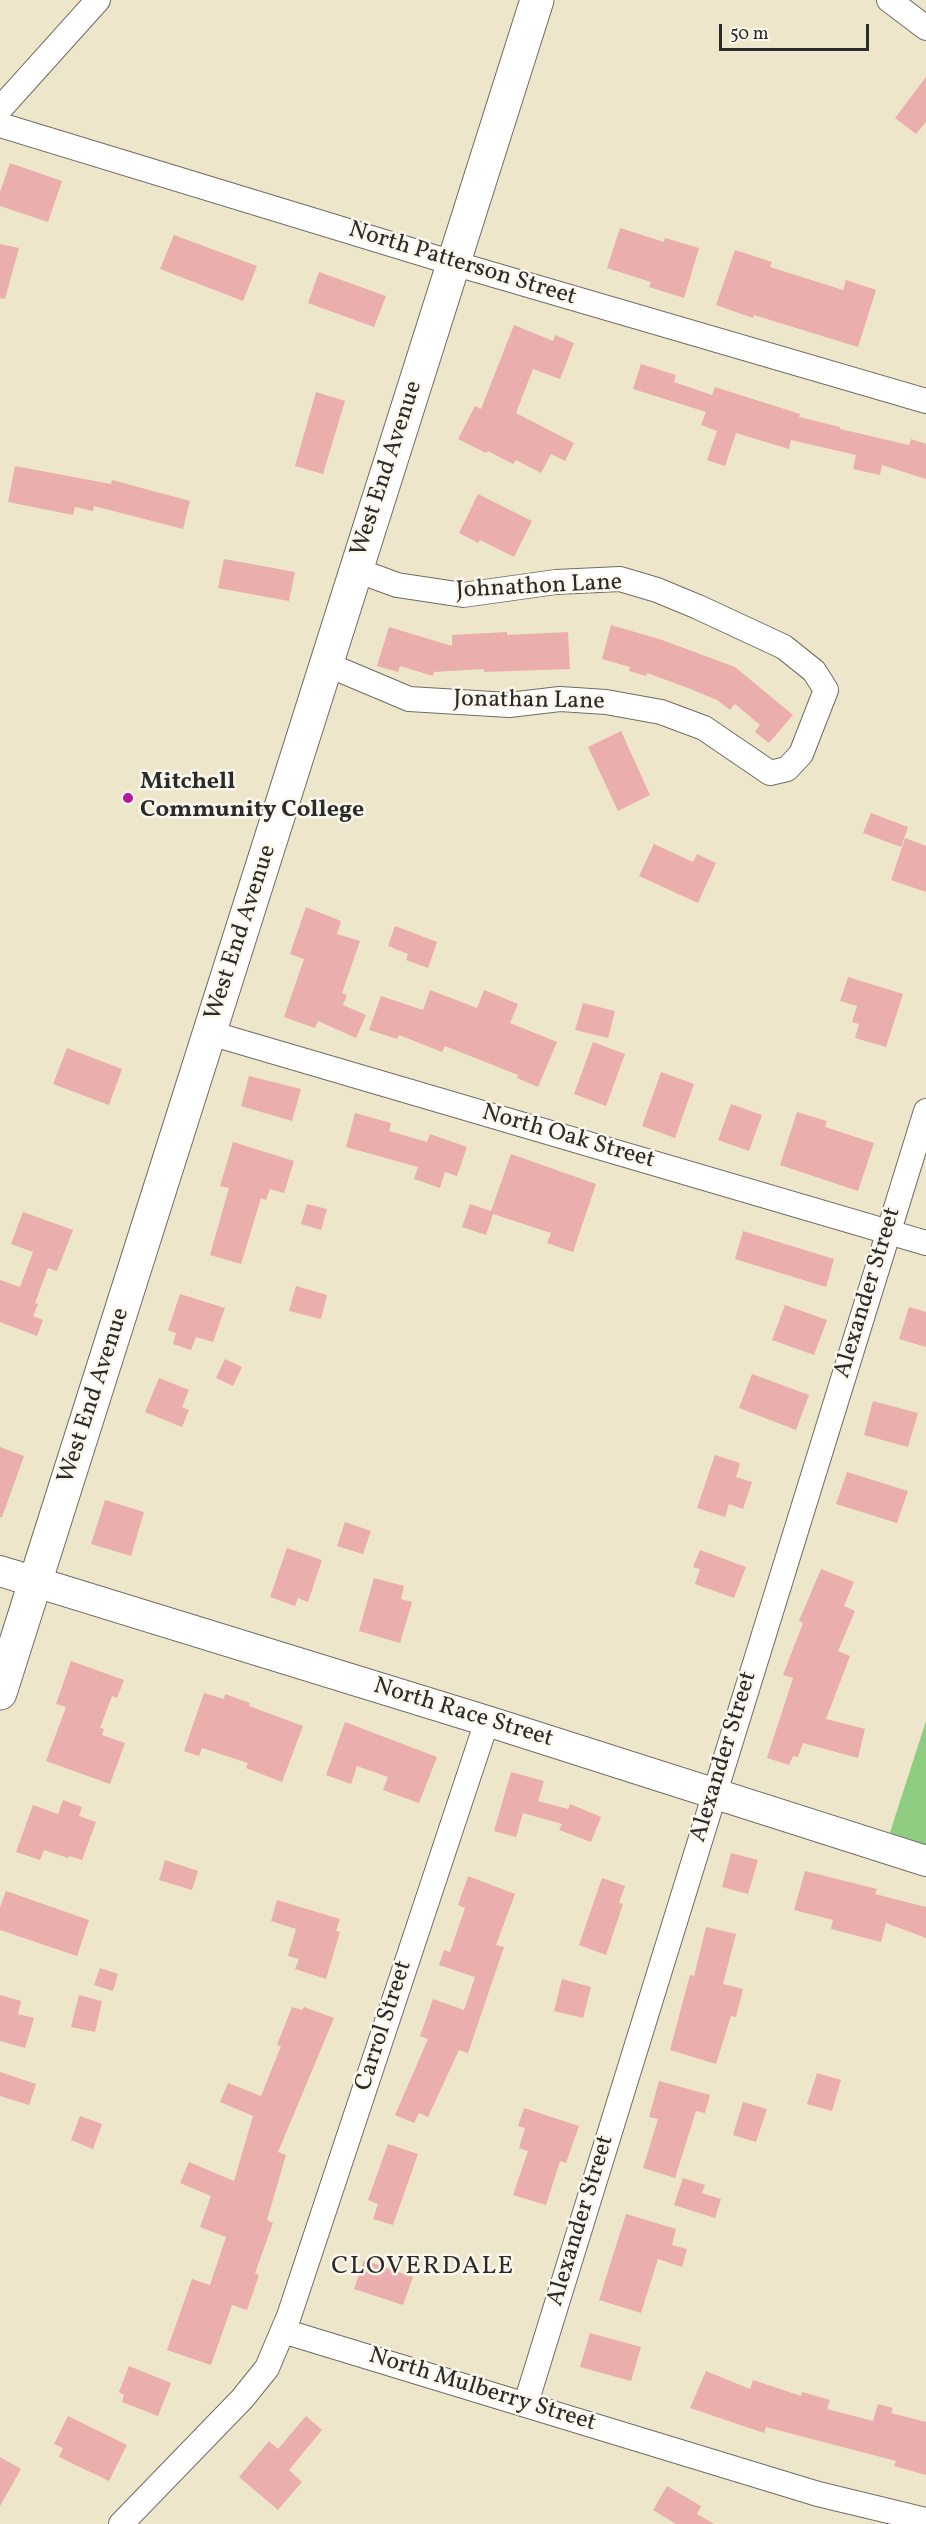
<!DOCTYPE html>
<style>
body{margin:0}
#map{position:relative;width:926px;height:2524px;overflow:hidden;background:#eee6ca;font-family:Vollkorn,serif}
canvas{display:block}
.scale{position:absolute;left:719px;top:24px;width:150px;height:27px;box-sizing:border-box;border:3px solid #2b2b2b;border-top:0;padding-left:8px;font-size:18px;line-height:21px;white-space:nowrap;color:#2b2b2b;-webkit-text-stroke:4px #fbf7ec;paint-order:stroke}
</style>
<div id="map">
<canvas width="926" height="2524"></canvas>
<div class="scale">50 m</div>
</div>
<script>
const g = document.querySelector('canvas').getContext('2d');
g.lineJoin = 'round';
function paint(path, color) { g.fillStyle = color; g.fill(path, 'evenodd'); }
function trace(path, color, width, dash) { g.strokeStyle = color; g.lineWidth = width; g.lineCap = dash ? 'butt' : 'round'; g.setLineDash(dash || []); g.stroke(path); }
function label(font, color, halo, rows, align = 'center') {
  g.font = font + ' Vollkorn,serif'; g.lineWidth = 5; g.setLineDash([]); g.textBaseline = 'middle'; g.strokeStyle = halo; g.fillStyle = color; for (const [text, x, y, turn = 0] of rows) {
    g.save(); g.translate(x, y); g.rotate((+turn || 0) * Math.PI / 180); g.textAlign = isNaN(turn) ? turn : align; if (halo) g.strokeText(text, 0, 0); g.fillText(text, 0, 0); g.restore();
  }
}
paint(new Path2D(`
 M926,1721V1861L885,1848Z`), '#8ecc82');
paint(new Path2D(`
 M926,77V122L916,134L895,118Z
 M10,163L62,181L48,222L0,206V192Z
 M620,228L664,242L665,238L699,248L684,298L649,287L651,282L607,268Z
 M174,235L257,266L243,301L160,269Z
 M0,244L19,248L5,299L0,298Z
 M735,250L772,262L770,267L843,290L846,280L876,290L858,347L754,315L753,318L716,305Z
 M319,272L386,296L374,327L308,303Z
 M514,325L553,341L555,335L574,343L560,379L533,369L516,413L574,443L565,461L551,454L541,473L516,460L513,464L488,451L486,453L458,439L475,406L481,409Z
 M641,364L676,375L674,382L712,395L715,387L800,414L799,417L840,427V429L909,445L911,439L926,444V479L882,465L880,475L853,469L856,455L791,440L789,449L736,433L725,466L707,460L717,431L701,425L706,412L633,389Z
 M316,392L345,401L323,474L295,466Z
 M15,466L111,484L112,480L190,501L183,529L94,506L93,511L75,507L73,515L8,502Z
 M478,494L532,521L514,557L480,540L478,543L459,533Z
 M224,559L295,572L289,601L218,588Z
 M611,625L662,640L735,667L793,715L769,743L755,732L760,725L735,704L730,710L717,700L688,688L647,673L646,676L629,671L630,667L602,659Z
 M389,627L452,646V635L507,632V635L568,632L570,669L484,672V669L434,672L433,676L400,666L398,672L377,666Z
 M621,731L650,795L618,811L588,747Z
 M871,813L908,827L901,847L863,833Z
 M905,838L926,846V892L891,880Z
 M654,844L693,862L697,854L716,863L698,903L639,876Z
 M306,907L341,921L337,934L360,941L342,993L347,995L343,1005L366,1015L356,1038L318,1021L315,1028L284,1017L304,959L290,954Z
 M395,926L437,942L428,968L406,960L408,954L388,946Z
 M848,977L903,994L886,1047L855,1038L859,1024L852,1022L857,1006L840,1001Z
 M430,990L477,1008L484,990L518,1004L510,1023L557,1042L538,1087L517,1078L518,1075L445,1046L442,1052L399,1035L397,1039L369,1030L381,996L423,1010Z
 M583,1003L615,1011L608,1038L575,1030Z
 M593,1042L625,1054L606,1106L574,1094Z
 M67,1048L122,1069L109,1105L53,1084Z
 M661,1072L694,1084L675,1138L642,1126Z
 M249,1076L301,1089L292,1121L241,1106Z
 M731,1104L762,1115L749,1151L718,1140Z
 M797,1112L827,1121L825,1127L874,1143L858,1191L780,1165Z
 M355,1113L391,1123L389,1131L427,1142L430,1134L467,1147L457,1176L445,1172L440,1188L414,1179L418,1167L346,1147Z
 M233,1142L294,1161L284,1193L270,1189L266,1200L261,1198L241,1264L210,1255L229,1188L220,1186Z
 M511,1154L596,1184L573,1252L547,1243L551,1233L493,1214L486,1235L462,1227L470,1204L491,1211Z
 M307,1204L327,1209L321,1230L301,1224Z
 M23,1212L73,1230L57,1271L48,1268L35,1303L38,1304L33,1316L43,1320L37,1336L0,1322V1280L20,1287L33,1252L11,1244Z
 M743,1231L834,1259L826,1287L735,1259Z
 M296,1286L327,1295L321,1319L289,1311Z
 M180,1294L225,1308L213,1342L196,1337L191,1350L173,1344L176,1333L168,1330Z
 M785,1305L827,1320L814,1355L772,1340Z
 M909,1307L926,1312V1347L899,1339Z
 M225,1359L242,1367L233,1386L216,1378Z
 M752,1374L809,1395L796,1430L739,1408Z
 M159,1378L189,1390L182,1407L189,1410L182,1427L145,1412Z
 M873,1401L918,1413L908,1447L864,1435Z
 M0,1447L24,1456L2,1517H0Z
 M715,1455L740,1463L736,1477L752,1482L743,1509L729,1504L725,1517L697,1508Z
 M847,1472L908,1491L897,1523L836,1504Z
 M105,1500L144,1512L131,1556L91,1544Z
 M345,1522L371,1531L363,1554L337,1546Z
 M287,1548L322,1560L308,1602L298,1598L295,1606L270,1597Z
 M700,1550L746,1567L734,1598L695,1584L700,1569L693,1567Z
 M821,1569L854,1582L844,1606L855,1611L838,1651L850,1656L826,1719L865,1729L858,1758L803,1743L798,1757L793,1756L789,1765L767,1758L793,1678L783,1675L803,1623L799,1621Z
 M374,1578L404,1586L401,1599L412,1602L400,1643L359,1631Z
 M71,1661L124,1680L117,1698L112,1696L100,1728L104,1729L102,1735L125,1743L110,1784L46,1761L66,1707L56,1704Z
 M204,1693L224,1699L225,1694L250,1703L249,1706L303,1726L282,1782L246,1768L248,1763L202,1748L199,1756L184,1751Z
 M345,1722L437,1757L419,1803L383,1790L388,1777L357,1766L351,1784L326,1775Z
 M511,1772L544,1781L538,1801L568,1809L570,1804L601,1817L591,1842L559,1830L562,1824L523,1813L516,1837L494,1831Z
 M63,1800L82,1807L79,1816L96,1822L82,1860L69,1856L68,1858L44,1850L40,1860L16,1852L33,1805L58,1814Z
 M731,1853L758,1860L748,1894L722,1887Z
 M165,1860L198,1871L192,1890L159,1880Z
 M805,1871L877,1889L875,1894L926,1907V1938L886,1923L881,1942L831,1929L833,1920L794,1910Z
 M468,1876L515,1894L496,1945L504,1947L468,2053L459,2050L428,2117L419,2113L414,2123L395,2115L428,2039L420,2036L433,1999L464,2010L475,1977L439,1965L444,1950L450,1952L465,1908L458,1905Z
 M602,1878L625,1886L619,1903L623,1904L606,1955L579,1945Z
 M6,1891L89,1920L77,1956L0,1930V1908Z
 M277,1900L340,1919L336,1931L340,1932L326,1979L295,1969L299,1959L288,1956L296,1929L271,1921Z
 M706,1927L736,1934L723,1984L743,1989L736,2017L731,2016L716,2064L670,2050L690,1975L694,1976Z
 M100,1968L118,1974L113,1991L94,1985Z
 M562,1979L591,1987L583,2018L554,2011Z
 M0,1995L21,2001L18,2014L34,2018L25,2048L0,2041Z
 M79,1995L102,2001L95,2032L71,2027Z
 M292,2007L302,2010L304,2007L334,2018L278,2152L286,2155L267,2220L273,2223L255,2273L259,2275L247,2310L232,2305L211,2365L167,2350L192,2279L210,2285L226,2237L200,2227L211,2196L180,2183L189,2162L234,2181L253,2116L220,2102L228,2083L261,2096L281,2046L277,2045Z
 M0,2072L36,2084L29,2105L0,2096Z
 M817,2073L841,2080L832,2111L807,2104Z
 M659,2081L710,2095L705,2113L696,2111L675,2178L643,2168L658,2119L649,2117Z
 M743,2102L767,2109L756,2142L733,2135Z
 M524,2108L579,2126L566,2163L560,2161L546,2205L513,2195L528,2151L519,2148L525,2128L518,2126Z
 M80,2116L102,2124L93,2149L71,2140Z
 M388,2144L418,2154L393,2225L373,2219L378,2204L368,2200Z
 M683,2178L705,2185L702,2193L721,2199L715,2218L674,2205Z
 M626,2214L676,2229L672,2245L687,2249L682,2267L658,2259L641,2313L599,2300Z
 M364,2260L413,2277L403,2305L354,2289Z
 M590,2333L641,2347L631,2381L580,2367Z
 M129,2366L171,2383L158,2416L122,2402L124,2395L119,2392Z
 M706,2371L750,2389L753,2380L801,2396L802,2392L830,2400L827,2409L873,2421L878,2404L893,2408L891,2413L926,2422V2475L894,2466L896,2461L766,2427L764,2433L690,2408Z
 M68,2416L127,2445L109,2481L59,2457L63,2448L54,2444Z
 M306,2416L322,2430L289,2470L302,2482L278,2510L239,2477L269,2441L278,2449Z
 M0,2457L21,2469L0,2506Z
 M667,2486L701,2506L697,2514L714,2524H676L653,2510Z`), '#eaaeac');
const minor = new Path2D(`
 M889,0L926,28
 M0,109L98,0
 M0,125L453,263L926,401
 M326,664L409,699L509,705L560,699L606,702L661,712L704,728L770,773L787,769L801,754L826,690L814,671L784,647L698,607L657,590L620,579L556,582L463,595L397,585L356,570
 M210,1033L926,1243
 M283,2331L818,2494L926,2520
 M526,2403L926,1111
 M121,2524L242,2399L267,2368L289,2316L487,1721`);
const tertiary = new Path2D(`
 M0,1571L487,1721L926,1861`);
const secondary = new Path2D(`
 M0,1693L537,0`);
trace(minor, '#6f6c63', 26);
trace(tertiary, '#6f6c63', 32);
trace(secondary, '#6f6c63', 35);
trace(minor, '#fff', 24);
trace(tertiary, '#fff', 30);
trace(secondary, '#fff', 33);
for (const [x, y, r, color] of [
 [128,798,6,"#b5179e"]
]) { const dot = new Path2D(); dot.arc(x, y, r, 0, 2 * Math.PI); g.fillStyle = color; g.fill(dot); trace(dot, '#fbf7ec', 2); }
label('24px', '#2b2b2b', '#fbf7ec', [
 ["North Patterson Street",462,265,17],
 ["West End Avenue",388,469,-72],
 ["Johnathon Lane",539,588,-3],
 ["Jonathan Lane",529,702,1],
 ["West End Avenue",242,933,-72],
 ["North Oak Street",568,1138,16],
 ["Alexander Street",869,1293,-73],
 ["West End Avenue",95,1396,-72],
 ["North Race Street",463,1714,17],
 ["Alexander Street",725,1757,-73],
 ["Carrol Street",385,2026,-72],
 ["Alexander Street",582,2221,-73],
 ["North Mulberry Street",482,2391,17]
]);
label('bold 24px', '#2b2b2b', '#fbf7ec', [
 ["Mitchell",140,784],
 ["Community College",140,812]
], 'left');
g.letterSpacing = '1.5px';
label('26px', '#2b2b2b', '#fbf7ec', [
 ["CLOVERDALE",423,2268]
]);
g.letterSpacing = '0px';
</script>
